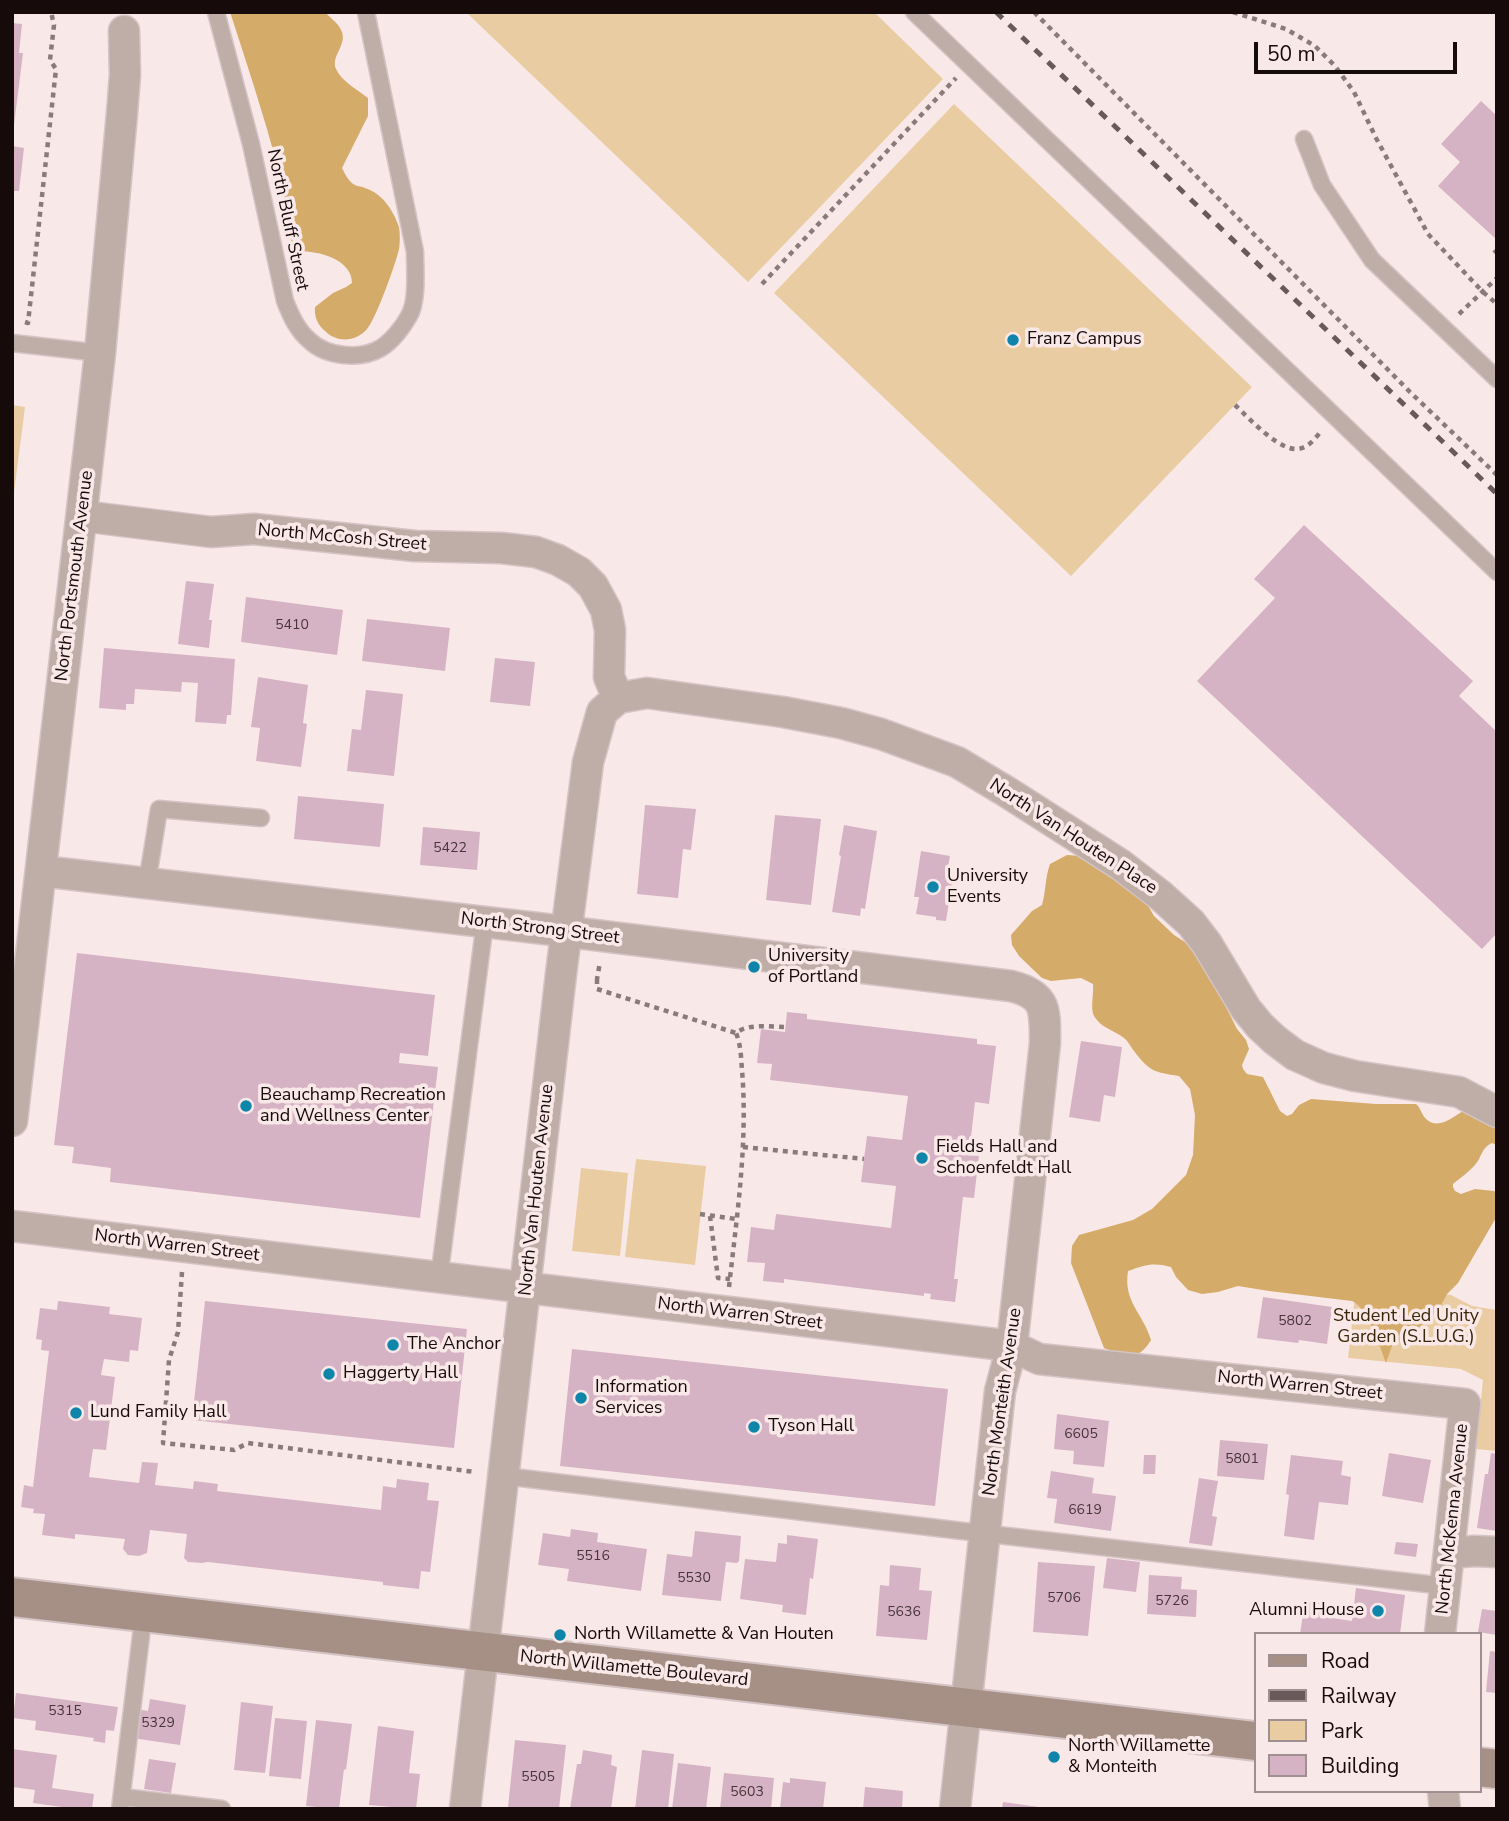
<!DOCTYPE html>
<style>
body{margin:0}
#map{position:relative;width:1509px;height:1821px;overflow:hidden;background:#f9e8e8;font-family:"Nunito Sans",sans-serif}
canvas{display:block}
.frame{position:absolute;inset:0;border:14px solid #170a0b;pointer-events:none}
.legend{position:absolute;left:1254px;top:1632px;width:228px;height:161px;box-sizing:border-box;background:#f9e8e8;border:2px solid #9f8f90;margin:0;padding:9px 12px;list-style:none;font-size:21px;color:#170a0b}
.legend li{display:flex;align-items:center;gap:14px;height:35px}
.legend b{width:35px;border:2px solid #9f8f90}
.scale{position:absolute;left:1254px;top:42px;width:203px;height:32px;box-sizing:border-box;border:4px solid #170a0b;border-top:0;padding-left:9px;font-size:21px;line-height:24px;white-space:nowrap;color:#170a0b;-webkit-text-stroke:5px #f9e8e8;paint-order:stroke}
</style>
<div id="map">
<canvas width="1509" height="1821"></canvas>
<div class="frame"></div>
<ul class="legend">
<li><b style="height:9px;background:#a68f85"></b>Road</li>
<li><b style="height:9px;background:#685a5b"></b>Railway</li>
<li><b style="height:19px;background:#e9cca1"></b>Park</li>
<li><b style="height:19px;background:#d6b3c4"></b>Building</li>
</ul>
<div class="scale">50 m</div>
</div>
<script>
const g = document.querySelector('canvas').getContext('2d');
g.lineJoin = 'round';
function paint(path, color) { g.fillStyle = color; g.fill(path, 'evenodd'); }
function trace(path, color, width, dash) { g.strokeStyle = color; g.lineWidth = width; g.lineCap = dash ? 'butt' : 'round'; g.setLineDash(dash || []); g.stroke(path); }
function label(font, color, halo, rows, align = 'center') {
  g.font = font + ' "Nunito Sans",sans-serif'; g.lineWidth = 7; g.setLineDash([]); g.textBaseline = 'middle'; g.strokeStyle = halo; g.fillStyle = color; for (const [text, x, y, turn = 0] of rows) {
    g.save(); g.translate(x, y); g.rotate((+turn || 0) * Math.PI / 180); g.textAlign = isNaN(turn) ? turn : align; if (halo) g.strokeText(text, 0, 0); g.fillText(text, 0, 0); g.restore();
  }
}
paint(new Path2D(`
 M466,12H874L943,79L748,282Z
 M954,104L1252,387L1071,576L774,293Z
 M12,405L25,407L12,508Z
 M636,1159L706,1166L695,1265L625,1257Z
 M581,1168L628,1173L620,1256L572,1251Z
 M1356,1288H1389L1451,1295L1472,1306L1497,1310V1451L1476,1449L1483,1380L1461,1369L1348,1358Z`), '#e9cca1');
paint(new Path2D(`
 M230,12H325C330,18 336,21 340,28C350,44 330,55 336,69C341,81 358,90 368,98V116L342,168C345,174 349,182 355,185C358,187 362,186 365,188C383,194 393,210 399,227C400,233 400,243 399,249C396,263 376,319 367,329C356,342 337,343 325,331C318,325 314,317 315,307L333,293L346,287L352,283C352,259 318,251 299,251C281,230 287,220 284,195C283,186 281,177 278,168C264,116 247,64 230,12Z
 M1067,855L1083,856L1146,902L1154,916L1174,935L1193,947L1216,987L1237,1029L1246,1040L1249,1049L1242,1065L1243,1069L1247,1074L1263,1077L1280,1111L1287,1116L1292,1114L1299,1105L1311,1099L1376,1104H1416C1421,1108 1421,1114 1426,1119C1438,1130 1452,1118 1463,1111L1497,1124V1145L1492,1143C1481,1148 1482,1157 1475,1165C1469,1172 1460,1178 1453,1184V1187L1455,1191L1461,1194L1475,1189L1494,1191L1497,1193V1216L1458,1283L1447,1294L1438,1311L1406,1338L1393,1343L1386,1363C1380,1346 1367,1307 1352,1301L1269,1291L1238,1286L1218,1292L1202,1294L1188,1290L1176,1277L1171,1267C1153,1262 1145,1265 1128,1271C1123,1302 1143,1313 1151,1340C1138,1362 1125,1357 1104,1348L1071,1263L1072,1246L1079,1235L1133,1220L1152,1209L1186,1175L1193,1155L1195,1115L1190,1089L1179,1076C1154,1072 1150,1072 1134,1051C1131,1047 1128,1041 1124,1038C1114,1030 1101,1028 1094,1016C1090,1008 1094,994 1093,984L1081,978L1051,981L1042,978L1019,956L1012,945L1011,935L1032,911L1042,905C1046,891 1045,878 1050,864Z`), '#d5ab69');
paint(new Path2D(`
 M12,23L22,24L19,53H23L14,125H12Z
 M1481,101L1497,116V240L1438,186L1460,162L1441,144Z
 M12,146L24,148L19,191H12Z
 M1304,525L1473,681L1459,696L1497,732V933L1482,949L1197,681L1275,598L1254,579Z
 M186,581L214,584L209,620H212L209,648L178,644Z
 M246,597L343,610L337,655L241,642Z
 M367,619L450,628L445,671L362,661Z
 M104,648L235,659L231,715H227L226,724L195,722L198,683L182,682L181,692L135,689L134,704H126V710L99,708Z
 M495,658L535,662L530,706L490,702Z
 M258,677L308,685L303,723L307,724L301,767L256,761L260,728L251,727Z
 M366,690L403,694L394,776L347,771L352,729L361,730Z
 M298,796L384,804L380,847L294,839Z
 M645,805L696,809L691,850L683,849L678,898L637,894Z
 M775,815L821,819L811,905L766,900Z
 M844,825L877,831L865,909L861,908L860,916L832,912L841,856L839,855Z
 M423,827L480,832L477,870L420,865Z
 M921,851L950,856L946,877L953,878L946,921L936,920V917L916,914L919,897H914Z
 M77,953L435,995L428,1056L400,1053L399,1063L438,1067L420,1218L110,1182L111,1168L72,1163L74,1147L54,1145Z
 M787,1012L807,1014V1019L977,1039V1044L996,1046L989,1104L975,1102L969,1155L979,1156L974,1198L963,1197L954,1279H958L955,1302L930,1299L931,1294L924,1293V1296L784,1279V1283L763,1281L765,1263L747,1262L751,1227L774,1230L776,1214L891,1228L896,1186L861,1182L867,1136L902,1140L908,1096L770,1080L772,1064L757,1063L761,1029L785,1032Z
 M1081,1041L1122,1047L1115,1097L1104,1095L1100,1122L1069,1117Z
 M1263,1297L1332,1307L1327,1344L1299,1340L1298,1343L1257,1338Z
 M58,1301L110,1307L109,1314L142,1318L138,1351L130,1350L129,1362L104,1359L101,1375L115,1377L106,1450L93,1449L89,1477L139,1483L142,1462L158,1463L155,1485L193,1489L194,1481L218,1484L217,1491L381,1510L383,1486L396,1488L397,1479L429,1483L427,1500L439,1501L430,1572L421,1571L419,1589L383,1585V1582L208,1562L202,1563L188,1562L184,1558L187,1534L150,1530L147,1553L139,1556L128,1555L123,1549L125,1539L75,1534V1539L42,1535L45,1514L33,1513L34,1509L21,1507L24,1485L33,1487L49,1351L41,1350L42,1340L36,1339L40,1308L57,1310Z
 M205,1301L467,1329L454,1448L192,1420Z
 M572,1349L948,1389L935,1506L560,1466Z
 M1057,1414L1109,1421L1104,1467L1073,1464L1074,1451L1054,1449Z
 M1220,1440L1268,1444L1264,1480L1217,1476Z
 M1389,1453L1431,1460L1423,1503L1382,1496Z
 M1491,1453L1497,1454V1531L1477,1528L1485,1474H1488Z
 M1144,1455H1156L1155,1474H1143Z
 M1291,1455L1343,1461L1341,1475L1351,1477L1348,1505L1319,1502L1314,1540L1284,1536L1289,1495L1286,1494Z
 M1051,1471L1094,1478L1092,1493L1116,1496L1111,1531L1054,1523L1057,1499L1047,1498Z
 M1199,1478L1218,1481L1212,1516L1217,1517L1212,1546L1189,1543Z
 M571,1529L598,1533L597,1542L647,1549L641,1591L567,1581L569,1569L538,1565L543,1533L570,1537Z
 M695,1531L741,1536L739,1561L737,1563L726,1562L721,1601L662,1595L667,1554L692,1557Z
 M787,1535L818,1539L813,1579L810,1578L806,1615L782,1612L783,1605L740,1599L745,1559L776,1562L778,1543L787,1544Z
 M1396,1542L1418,1544L1416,1557L1394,1554Z
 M1107,1558L1140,1562L1136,1592L1103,1588Z
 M1038,1562L1095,1566L1088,1636L1033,1632Z
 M890,1565L921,1568L919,1590L932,1591L927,1640L876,1636L880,1585L889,1586Z
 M1149,1575L1182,1577L1181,1589L1197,1590L1196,1617L1147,1614Z
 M1356,1588L1405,1595L1400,1634H1300L1305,1601L1327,1604L1326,1617L1352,1621Z
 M1482,1609L1497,1611V1635L1478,1632Z
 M1490,1651L1497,1652V1693L1486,1692Z
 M16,1693L118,1707L114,1731L106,1730L105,1743L93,1741L94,1738L35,1730L36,1721L13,1718Z
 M150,1699L186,1705L180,1745L132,1738L136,1709L148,1711Z
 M241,1702L273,1706L265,1773L234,1770Z
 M275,1718L307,1721L301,1779L269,1776Z
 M316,1720L352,1724L346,1770L344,1769L339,1809L306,1806Z
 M378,1726L414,1731L409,1773L420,1774L416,1809L369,1805Z
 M515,1740L566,1745L559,1809L508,1807Z
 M12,1749L57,1755L52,1788L94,1794L92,1809H76L33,1803L35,1790L12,1787Z
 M583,1750L612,1755L611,1765L617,1767L611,1809H570L577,1764H581Z
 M642,1750L674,1754L668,1809H635Z
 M149,1759L176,1763L171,1793L144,1789Z
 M678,1763L711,1767L706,1809H672Z
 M724,1773L774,1778L771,1809H720Z
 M790,1778L826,1782L823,1809H780L783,1782L790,1783Z
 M865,1787L903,1791L902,1809H863Z
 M1003,1802L1039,1807V1809H1002Z`), '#d6b3c4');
const lane = new Path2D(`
 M216,12L251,144L285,301C291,316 297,330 310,341C327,357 361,360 381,348C392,341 403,327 409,316C418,301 415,269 415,252L366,12
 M914,12L1497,572
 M1304,139L1322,185L1372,260L1497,379
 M12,343L100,353
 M147,883L159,809L261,818
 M439,1278L485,922
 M504,1476L954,1530L1445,1586
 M122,1797L222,1809
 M120,1809L144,1611`);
const street = new Path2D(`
 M82,516L211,532L254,529L415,546L501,548L536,552L558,560L579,572L593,586L606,610L610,630L609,677L618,698
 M41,871L537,928L1011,986C1047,995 1045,1010 1045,1043L1012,1346L1000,1391L955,1809
 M12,1121L100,353L122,113L125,75L124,31
 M12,1226L1012,1346L1039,1359L1465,1404L1440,1634
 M1449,1553L1474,1551L1497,1552
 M1443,1791L1445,1809
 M465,1809L561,974L588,762L602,712L618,698L647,693L783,712L841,723L881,734L957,762L1007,792L1121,865L1160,895L1191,923L1207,944L1246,1009L1260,1026L1275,1040L1295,1055L1324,1068L1355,1076L1459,1092L1497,1112`);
const secondary = new Path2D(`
 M12,1597L1255,1741
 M1479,1767L1497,1769`);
trace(lane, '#d5c4c5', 19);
trace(street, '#d5c4c5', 33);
trace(secondary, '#d5c4c5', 42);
trace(new Path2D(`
 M1034,12L1411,393L1497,475
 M1233,12L1286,29L1315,46L1335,66L1354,92L1376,138L1428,234L1483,292L1497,304
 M1494,250L1497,253
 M762,284L956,78
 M1459,314L1497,278
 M25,322L28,323L56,69L50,60L54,25L51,12
 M1235,405C1249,418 1283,456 1302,448C1311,445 1317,436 1322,430
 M595,979H597L600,962
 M597,979V989L736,1033C749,1023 770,1027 785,1027
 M743,1147L864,1159
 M700,1214L736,1219
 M710,1216L718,1278L730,1279
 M182,1272L178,1332L169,1360L163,1443L234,1450L248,1443L475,1472
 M729,1287C737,1215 748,1142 742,1070C741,1058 741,1045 736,1033`), '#8a7b7b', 4.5, [5, 5]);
trace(lane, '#beaea7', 16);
trace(street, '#beaea7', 30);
trace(secondary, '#a68f85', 38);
trace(new Path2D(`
 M996,12L1497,494`), '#685a5b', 5, [9, 9]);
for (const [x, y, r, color] of [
 [1013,340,7,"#1085aa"],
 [933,887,7,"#1085aa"],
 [754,967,7,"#1085aa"],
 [246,1106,7,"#1085aa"],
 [922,1158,7,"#1085aa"],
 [393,1345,7,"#1085aa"],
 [329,1374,7,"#1085aa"],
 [581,1398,7,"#1085aa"],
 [76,1413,7,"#1085aa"],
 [754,1427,7,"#1085aa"],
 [1378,1611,7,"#1085aa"],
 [560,1635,7,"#1085aa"],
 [1054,1757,7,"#1085aa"]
]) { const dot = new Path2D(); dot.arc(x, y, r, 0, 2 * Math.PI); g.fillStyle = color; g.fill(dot); trace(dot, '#f9e8e8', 2.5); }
label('14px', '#473439', null, [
 ["5410",292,626],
 ["5422",450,849],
 ["5802",1295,1322],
 ["6605",1081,1435],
 ["5801",1242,1460],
 ["6619",1085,1511],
 ["5516",593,1557],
 ["5530",694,1579],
 ["5706",1064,1599],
 ["5726",1172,1602],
 ["5636",904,1613],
 ["5315",65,1712],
 ["5329",158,1724],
 ["5505",538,1778],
 ["5603",747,1793]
]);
label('18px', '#170a0b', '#f9e8e8', [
 ["North Bluff Street",287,220,78],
 ["North McCosh Street",342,538,5],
 ["North Portsmouth Avenue",75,576,-83],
 ["North Van Houten Place",1073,837,33],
 ["North Strong Street",540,929,7],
 ["North Van Houten Avenue",537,1190,-84],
 ["North Warren Street",177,1246,7],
 ["North Warren Street",740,1314,7],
 ["North Warren Street",1300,1386,6],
 ["North Monteith Avenue",1003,1402,-82],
 ["North McKenna Avenue",1453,1519,-84],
 ["North Willamette Boulevard",634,1669,6]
]);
label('18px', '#170a0b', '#f9e8e8', [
 ["Franz Campus",1027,340],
 ["University",947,877],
 ["Events",947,898],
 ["University",768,957],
 ["of Portland",768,978],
 ["Beauchamp Recreation",260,1096],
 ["and Wellness Center",260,1117],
 ["Fields Hall and",936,1148],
 ["Schoenfeldt Hall",936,1169],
 ["The Anchor",407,1345],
 ["Haggerty Hall",343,1374],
 ["Information",595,1388],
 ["Services",595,1409],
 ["Lund Family Hall",90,1413],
 ["Tyson Hall",768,1427],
 ["Alumni House",1364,1611,"right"],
 ["North Willamette & Van Houten",574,1635],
 ["North Willamette",1068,1747],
 ["& Monteith",1068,1768]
], 'left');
label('18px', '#392709', '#f9e8e8', [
 ["Student Led Unity",1406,1317],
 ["Garden (S.L.U.G.)",1406,1338]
]);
</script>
